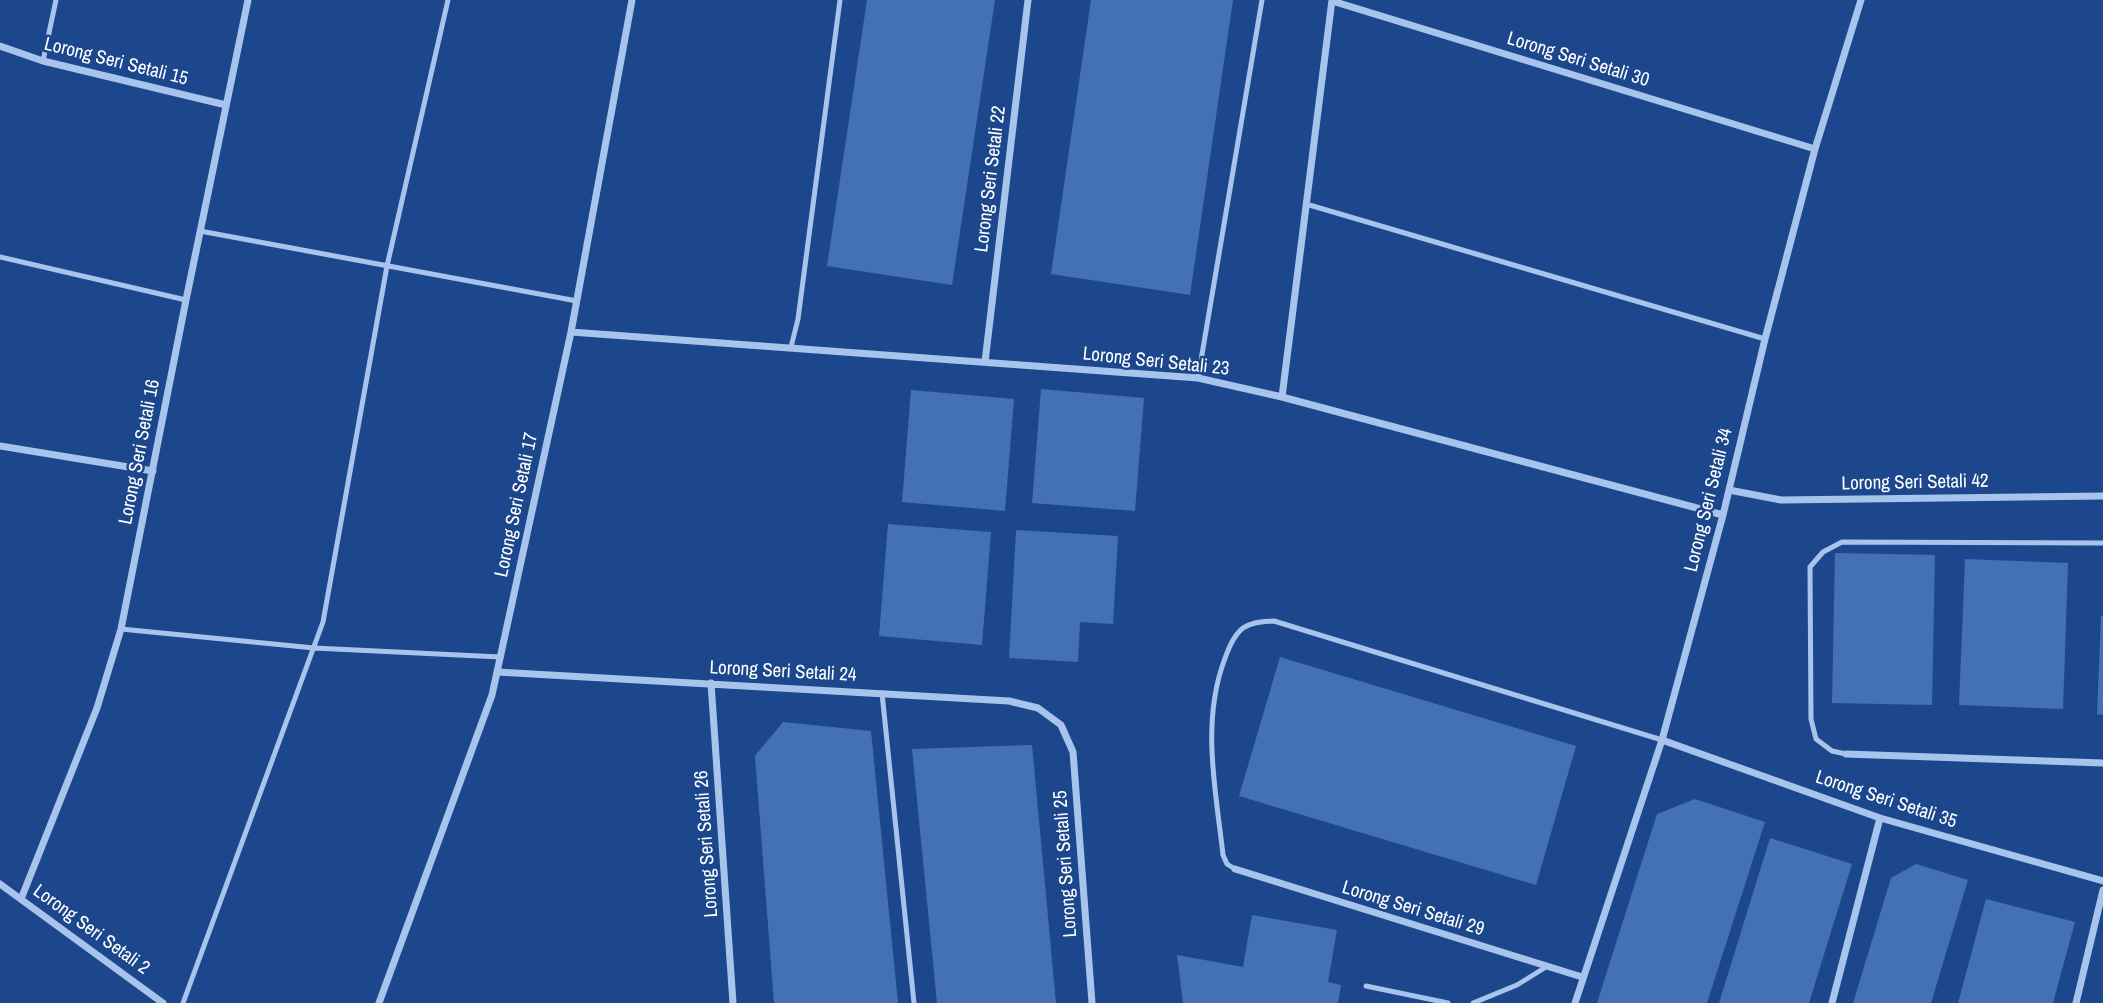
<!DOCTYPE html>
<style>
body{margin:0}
canvas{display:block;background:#1c478c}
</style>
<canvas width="2103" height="1003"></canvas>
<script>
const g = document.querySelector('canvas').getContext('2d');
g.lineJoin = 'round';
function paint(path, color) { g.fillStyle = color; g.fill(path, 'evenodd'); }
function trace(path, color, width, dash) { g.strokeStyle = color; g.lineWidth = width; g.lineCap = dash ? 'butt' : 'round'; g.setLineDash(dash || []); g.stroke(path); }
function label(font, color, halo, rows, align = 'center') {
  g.font = font + ' "Archivo Narrow",sans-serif'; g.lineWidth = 5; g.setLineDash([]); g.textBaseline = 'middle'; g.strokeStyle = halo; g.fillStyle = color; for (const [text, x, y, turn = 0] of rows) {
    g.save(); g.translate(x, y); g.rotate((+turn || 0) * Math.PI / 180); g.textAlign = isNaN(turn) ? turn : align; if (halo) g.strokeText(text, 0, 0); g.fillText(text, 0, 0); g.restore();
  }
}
paint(new Path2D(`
 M867,0H995L952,285L827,266Z
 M1091,0H1233L1190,295L1051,274Z
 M1041,389L1144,398L1135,511L1032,503Z
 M911,390L1014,399L1005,511L902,502Z
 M888,524L991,532L982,645L879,636Z
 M1016,530L1118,536L1113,624L1080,622L1078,662L1009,658Z
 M1835,553L1935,555L1932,705L1832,703Z
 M1965,559L2068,563L2063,709L1959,705Z
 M2101,616H2103V715L2097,714Z
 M1280,657L1576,746L1536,885L1239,796Z
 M783,722L871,731L898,1003H774L755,756Z
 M1032,745L1056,1003H937L912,749Z
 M1695,799L1765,822L1707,1003H1597L1657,814Z
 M1770,838L1852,864L1809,1003H1719Z
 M1916,864L1968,880L1931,1003H1853L1891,878Z
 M1986,899L2075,922L2053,1003H1958Z
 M1252,915L1337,930L1328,982L1341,985L1338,1003H1183L1177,955L1243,967Z`), '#4470b4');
trace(new Path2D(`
 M43,61L56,0
 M1306,204L1765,339
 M200,231L577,301
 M0,257L186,300
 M791,347L798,319L840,0
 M1198,378L1262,0
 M121,629L314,648L500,657
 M882,693L914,1003
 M1846,754L1832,751L1816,739L1811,719L1810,567L1823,552L1842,542L2103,543
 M1235,869L1227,864L1223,855C1216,791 1201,724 1224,661C1228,650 1233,636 1243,628C1252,622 1263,621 1274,621L1662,740
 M1366,986L1448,1003
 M183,1003L323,622L387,266L448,0
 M1473,1003L1517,985L1546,967`), '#a8c4ed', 5);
trace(new Path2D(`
 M1332,1L1815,149
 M0,46L43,61L226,105
 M571,332L1198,378L1282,397L1723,515
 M985,362L1028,0
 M1282,397L1332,0
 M0,446L153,471
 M1729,490L1781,500L2103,496
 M497,672L1009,701L1038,708L1061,725L1073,752L1092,1003
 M711,683L733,1003
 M1662,740L1880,818L2103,881
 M1846,754L2103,763
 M1235,869L1582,977
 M0,884L163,1003
 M21,899L97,708L121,629L186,300L248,0
 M379,1003L492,695L571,332L632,0
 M1575,1003L1662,740L1723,515L1765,339L1815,149L1861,0
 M1832,1003L1880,818
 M2076,1003L2103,890`), '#a8c4ed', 7);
label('19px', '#fff', '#1c478c', [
 ["Lorong Seri Setali 30",1578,60,17],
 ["Lorong Seri Setali 15",116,62,14],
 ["Lorong Seri Setali 22",991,179,-83],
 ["Lorong Seri Setali 23",1156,362,6],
 ["Lorong Seri Setali 16",140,452,-79],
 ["Lorong Seri Setali 42",1915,483,-1],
 ["Lorong Seri Setali 34",1709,500,-76],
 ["Lorong Seri Setali 17",517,505,-78],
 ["Lorong Seri Setali 24",783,672,3],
 ["Lorong Seri Setali 35",1886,800,18],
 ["Lorong Seri Setali 26",707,844,-94],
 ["Lorong Seri Setali 25",1066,864,-94],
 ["Lorong Seri Setali 29",1413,909,17],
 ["Lorong Seri Setali 2",91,930,36]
]);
</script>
